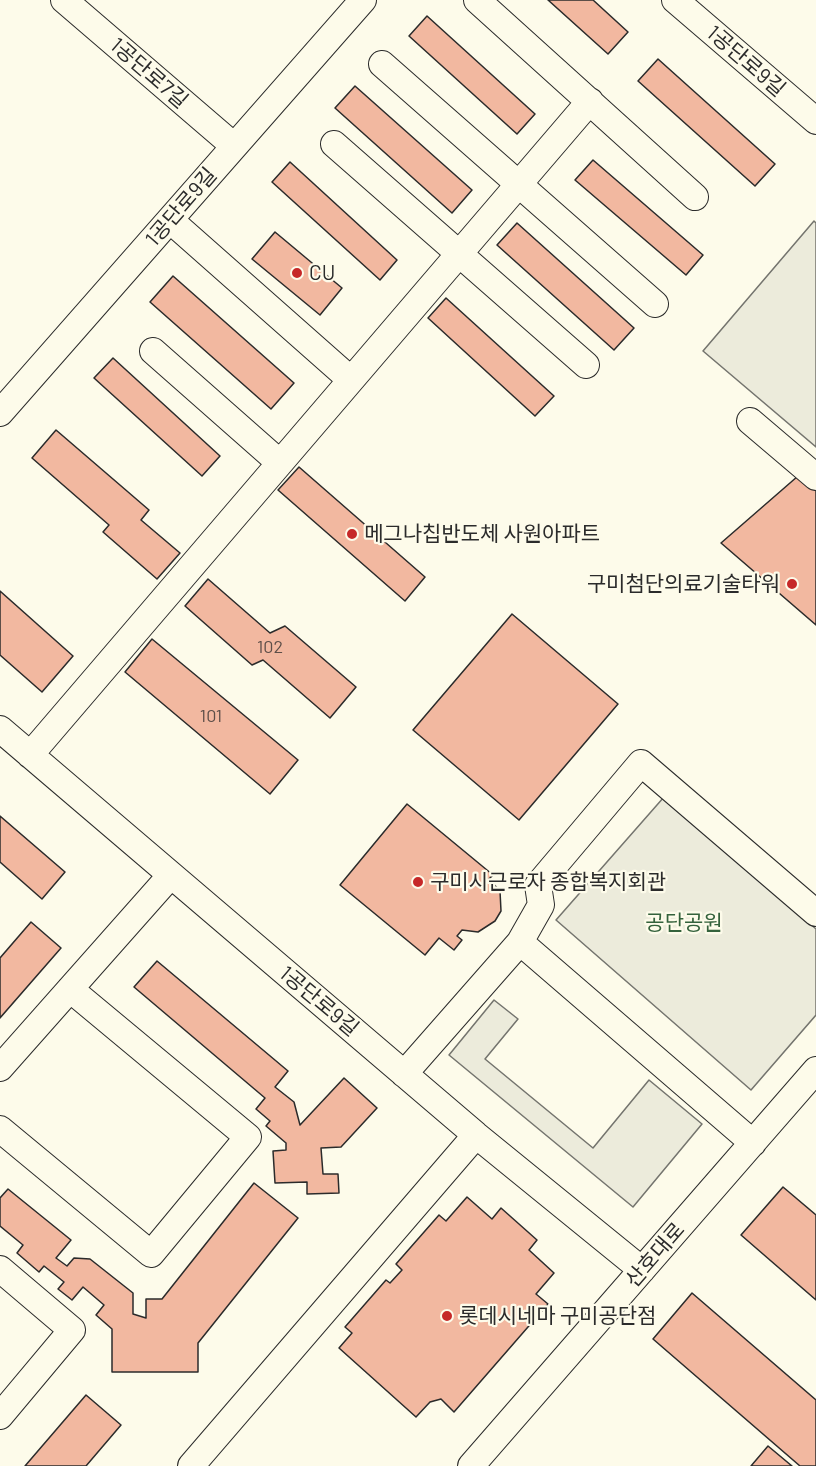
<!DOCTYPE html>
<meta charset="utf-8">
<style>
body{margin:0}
canvas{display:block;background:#fdfbea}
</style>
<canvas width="816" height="1466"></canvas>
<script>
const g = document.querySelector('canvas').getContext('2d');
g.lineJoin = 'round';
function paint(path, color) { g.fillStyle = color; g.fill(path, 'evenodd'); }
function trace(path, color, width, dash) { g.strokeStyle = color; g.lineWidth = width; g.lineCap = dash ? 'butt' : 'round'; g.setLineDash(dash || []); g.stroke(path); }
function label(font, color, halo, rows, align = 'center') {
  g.font = font + ' Barlow,"Noto Sans KR",sans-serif'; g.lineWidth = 4.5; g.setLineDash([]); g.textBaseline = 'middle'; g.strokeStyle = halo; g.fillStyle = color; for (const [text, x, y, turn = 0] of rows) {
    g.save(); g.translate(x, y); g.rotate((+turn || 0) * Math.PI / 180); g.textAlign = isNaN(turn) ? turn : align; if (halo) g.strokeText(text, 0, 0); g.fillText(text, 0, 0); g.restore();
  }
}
const green = new Path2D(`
 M814,221L816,223V447L703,351Z
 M664,797L816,929V1015L751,1090L556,920Z
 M494,1000L518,1019L485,1059L593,1148L649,1080L702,1124L633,1207L449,1055Z`);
paint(green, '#ecebdb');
trace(green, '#74746e', 1.5);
const building = new Path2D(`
 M548,0H593L628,32L608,54Z
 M427,16L535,114L517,134L409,36Z
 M658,59L775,164L755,186L638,81Z
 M355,86L472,190L452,213L335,108Z
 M593,160L703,255L686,275L575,180Z
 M290,162L397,260L380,280L272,182Z
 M517,223L634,328L614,350L497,245Z
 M275,232L342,288L320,315L252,259Z
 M173,276L294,383L271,409L150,302Z
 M446,298L554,396L535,416L428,318Z
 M113,358L220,456L202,476L94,378Z
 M56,430L149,510L141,520L180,553L157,579L103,532L109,525L32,458Z
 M299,467L425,577L405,601L278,490Z
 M798,476L816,491V625L721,543Z
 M208,579L270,633L285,626L356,687L330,718L263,660L252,665L185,606Z
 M0,591L73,656L42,692L0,655Z
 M512,614L618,704L519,820L413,730Z
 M152,639L298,760L270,794L125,672Z
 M407,804L493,875L489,879L500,891L501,911L495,921L478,932L462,930L457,936L462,940L454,950L439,938L425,955L340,885Z
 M0,816L65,872L42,899L0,862Z
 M31,922L61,948L0,1018V958Z
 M157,961L288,1071L275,1087L294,1102L300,1125L344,1078L377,1108L341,1147L321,1148L323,1174H338L339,1193L307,1194V1182L275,1183L273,1151L286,1150V1143L266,1126L270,1121L256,1109L265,1098L134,987Z
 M254,1183L298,1218L198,1343V1372H112V1329L96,1315L104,1305L83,1287L72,1300L58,1289L64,1282L44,1266L39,1272L17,1253L23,1245L0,1226V1198L8,1189L71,1240L56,1258L67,1266L74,1258L90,1259L133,1293V1314L146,1318V1299H162Z
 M783,1187L816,1215V1300L741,1235Z
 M467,1197L492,1219L501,1208L537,1240L529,1250L554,1273L536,1294L548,1304L454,1412L441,1399L430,1402L416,1417L339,1348L352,1333L345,1327L386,1280L390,1283L402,1270L396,1264L439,1215L446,1221Z
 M692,1293L816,1400V1466H800L653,1339Z
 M86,1395L121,1425L86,1466H25Z
 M768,1446L792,1466H751Z`);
paint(building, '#f2b8a0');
trace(building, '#2b2b2b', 1.5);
const minor = new Path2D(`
 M64,0L234,146
 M477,0L695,197
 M675,0L816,121
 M382,64L655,304
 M334,144L586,365
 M170,220L351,380
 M153,351L280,463
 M0,413L363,0
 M750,421L816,477
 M0,729L476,1135L642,1270
 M30,755L590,101
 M520,942L753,1143
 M0,1068L171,875
 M404,1074L520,942L541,905L538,885L641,763L816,913
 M0,1129L151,1254L248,1137L70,989
 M0,1269L72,1330L0,1416
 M191,1466L476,1135
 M471,1466L816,1070`);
trace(minor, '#2b2b2b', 28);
trace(minor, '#fdfbea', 26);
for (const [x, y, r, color] of [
 [297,273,6,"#c62828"],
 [352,534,6,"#c62828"],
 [792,584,6,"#c62828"],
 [418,882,6,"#c62828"],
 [447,1316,6,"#c62828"]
]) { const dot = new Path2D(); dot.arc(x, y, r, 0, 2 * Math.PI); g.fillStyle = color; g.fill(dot); trace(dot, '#fdfbea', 2); }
label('18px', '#5d4e48', null, [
 ["102",270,647],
 ["101",211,716]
]);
label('21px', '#2b2b2b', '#fdfbea', [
 ["1공단로9길",746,61,41],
 ["1공단로7길",149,73,41],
 ["1공단로9길",181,207,-49],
 ["1공단로9길",319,1001,40],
 ["산호대로",655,1255,-49]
]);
label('21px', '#2b2b2b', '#fdfbea', [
 ["CU",309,273],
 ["메그나칩반도체 사원아파트",364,534],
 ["구미첨단의료기술타워",780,584,"right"],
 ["구미시근로자 종합복지회관",430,882],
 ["롯데시네마 구미공단점",459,1316]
], 'left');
label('21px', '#34623c', '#fdfbea', [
 ["공단공원",684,923]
]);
</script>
